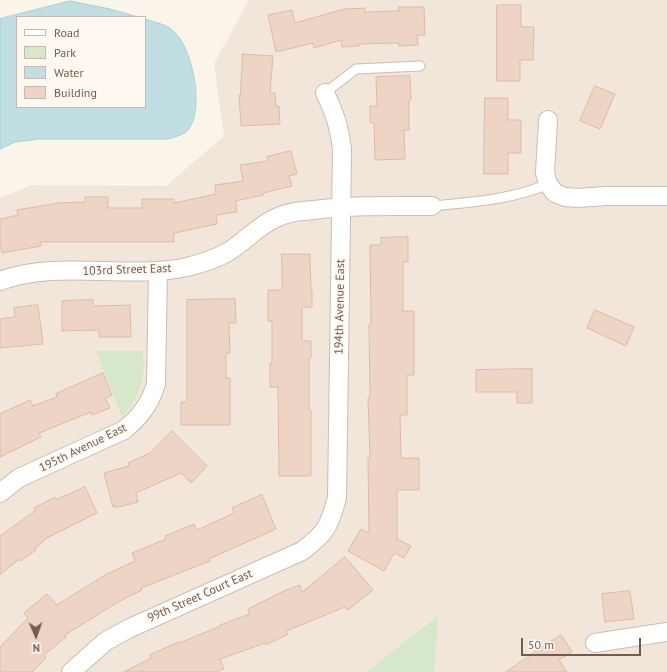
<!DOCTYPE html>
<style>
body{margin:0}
#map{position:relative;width:667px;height:672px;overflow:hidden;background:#fbf4eb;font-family:"PT Sans",sans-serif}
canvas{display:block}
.legend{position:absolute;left:16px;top:16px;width:130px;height:92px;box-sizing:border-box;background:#fef8f1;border:1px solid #c7b9b1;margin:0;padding:5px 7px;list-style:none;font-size:12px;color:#745b50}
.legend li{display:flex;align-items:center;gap:8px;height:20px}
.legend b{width:20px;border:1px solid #c7b9b1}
.north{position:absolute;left:16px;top:616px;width:40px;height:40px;-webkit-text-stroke:3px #fef8f1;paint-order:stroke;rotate:178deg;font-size:11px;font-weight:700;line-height:16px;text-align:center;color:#745b50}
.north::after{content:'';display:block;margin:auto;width:14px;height:18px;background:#745b50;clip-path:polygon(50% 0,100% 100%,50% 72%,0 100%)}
.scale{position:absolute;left:521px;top:638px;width:120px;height:18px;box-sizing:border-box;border:2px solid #745b50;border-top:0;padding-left:5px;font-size:12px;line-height:14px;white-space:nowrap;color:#745b50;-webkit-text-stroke:3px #fef8f1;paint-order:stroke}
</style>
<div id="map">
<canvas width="667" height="672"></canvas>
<ul class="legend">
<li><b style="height:5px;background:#fff"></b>Road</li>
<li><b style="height:11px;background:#d7e8ca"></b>Park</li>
<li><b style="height:11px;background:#c1dfe3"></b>Water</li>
<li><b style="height:11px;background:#eed4c5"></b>Building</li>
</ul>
<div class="north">N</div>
<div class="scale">50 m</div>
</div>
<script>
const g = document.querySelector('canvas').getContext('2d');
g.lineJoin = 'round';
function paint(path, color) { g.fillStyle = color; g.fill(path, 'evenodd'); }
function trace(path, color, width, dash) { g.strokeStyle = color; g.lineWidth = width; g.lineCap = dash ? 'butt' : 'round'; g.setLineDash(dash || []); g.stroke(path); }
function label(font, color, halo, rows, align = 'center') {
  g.font = font + ' "PT Sans",sans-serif'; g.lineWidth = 3.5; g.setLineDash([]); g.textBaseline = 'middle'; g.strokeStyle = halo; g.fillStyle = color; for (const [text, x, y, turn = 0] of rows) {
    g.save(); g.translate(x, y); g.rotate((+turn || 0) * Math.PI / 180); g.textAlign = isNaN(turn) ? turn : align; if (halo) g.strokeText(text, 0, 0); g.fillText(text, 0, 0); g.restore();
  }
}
paint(new Path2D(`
 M249,0H667V672H434L437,615L366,672H0V198L32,185L166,186L224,136L214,64Z`), '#f2e6da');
paint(new Path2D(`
 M96,351H143C146,378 140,398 122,417Z
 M438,615L434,672H366Z`), '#d7e8ca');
const water = new Path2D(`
 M70,1L110,9L138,17H17V107H145V19C153,22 165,24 171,29C192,43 207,113 186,132C182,135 174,137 169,139H39L15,142L0,149V19Z`);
paint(water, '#c1dfe3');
trace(water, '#a8cfd4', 1);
const building = new Path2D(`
 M497,5H521V27H534L533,60H520V81H497Z
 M399,7H424L425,35H417L418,45L399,46V43L359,44V46L342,47L341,40L314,48L313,43L276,52L268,15L292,10L295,23L344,9L365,8V12L399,11Z
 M243,54L273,56L270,93H275L276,106H279L280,124L241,126L239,95H240Z
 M410,76L411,100H409V130H404L405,159L375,160L374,123H370V106H377L376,77Z
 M595,86L615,94L600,129L580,121Z
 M485,98H508V120H521V153H508V174H484Z
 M291,151L297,174L289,176L292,186L263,193V195L236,201L237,212L216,215L217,224L174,233V242H40L41,246L2,253L0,245V219L18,215L17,210L59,203L85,202V197H108V208H142V199H174V203L216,194L215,185L243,181L240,165L268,161L267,157Z
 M408,237V262H403V311H414V375H407V415H400L401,458H419V490H397V539L411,546L404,558L394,553L384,571L348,551L361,529L369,533L368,458H370L368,398H370L369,324H371L370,245H381V238Z
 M282,254H310L311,290H312V307H302V341H311V358H309V410H311V476H279L278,387H270V363H272V321H268V290H282Z
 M235,299L236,323H229L230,353H226V378H230V425H181V402H187V300Z
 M93,300V306L130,305L131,337H99V330L62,331V301Z
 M38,305L43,344L0,348V319L15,317L14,308Z
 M595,310L634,327L626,346L587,328Z
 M532,369V403H517V392H476V370Z
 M103,373L112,395L105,398L110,408L92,415L91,412L39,433L41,437L0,457V414L30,400L33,406L57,397L56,394Z
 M172,431L207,466L191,483L181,473L136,493L138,502L119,507H113L104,473L129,466L128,463L150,453Z
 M85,487L97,513L43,540L44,541L35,548L36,550L20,561L19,559L0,575V536L35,511L34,508L55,497L57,499Z
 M262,495L276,529L209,559L210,561L141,588L142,590L118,602L65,635L66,637L44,655L46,658L32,672H0V647L28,618L24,613L47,594L57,605L105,575L135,561L132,553L166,539L165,536L194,524L197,530L234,513L232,508Z
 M345,557L373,590L348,610L345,607L286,631L288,634L266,645L265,643L220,659L224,669L216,672H124L151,658L150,655L178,642L179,643L221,626L220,625L250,614L248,609L284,591L300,585L302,592Z
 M630,591L634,619L605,622L602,594Z
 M561,635L572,652L559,660L567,672H506Z`);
paint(building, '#eed4c5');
trace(building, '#dfbaa7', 1);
const service = new Path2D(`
 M325,93L356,69L420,66
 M432,206C472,202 511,200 548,184`);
const minor = new Path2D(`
 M548,120L545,173L548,184L555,193L565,197L578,198L606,196H667
 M0,281C58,259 126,280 187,267C199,264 215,259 226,253C244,243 257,226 276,218C288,212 301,211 314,210C354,205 393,206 432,206
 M0,493L19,478L124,430C140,417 150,404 156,384L158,271
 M595,643L667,632
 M71,672L106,641L130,628L302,551C326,533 329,527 337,498L342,149C339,126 335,114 325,93`);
trace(service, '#ccbcb1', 11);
trace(minor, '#ccbcb1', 20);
trace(service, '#fff', 9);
trace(minor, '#fff', 18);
label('12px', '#745b50', '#fef8f1', [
 ["103rd Street East",127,270,-2],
 ["194th Avenue East",340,307,-89],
 ["195th Avenue East",83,448,-26],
 ["99th Street Court East",200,596,-24]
]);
</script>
